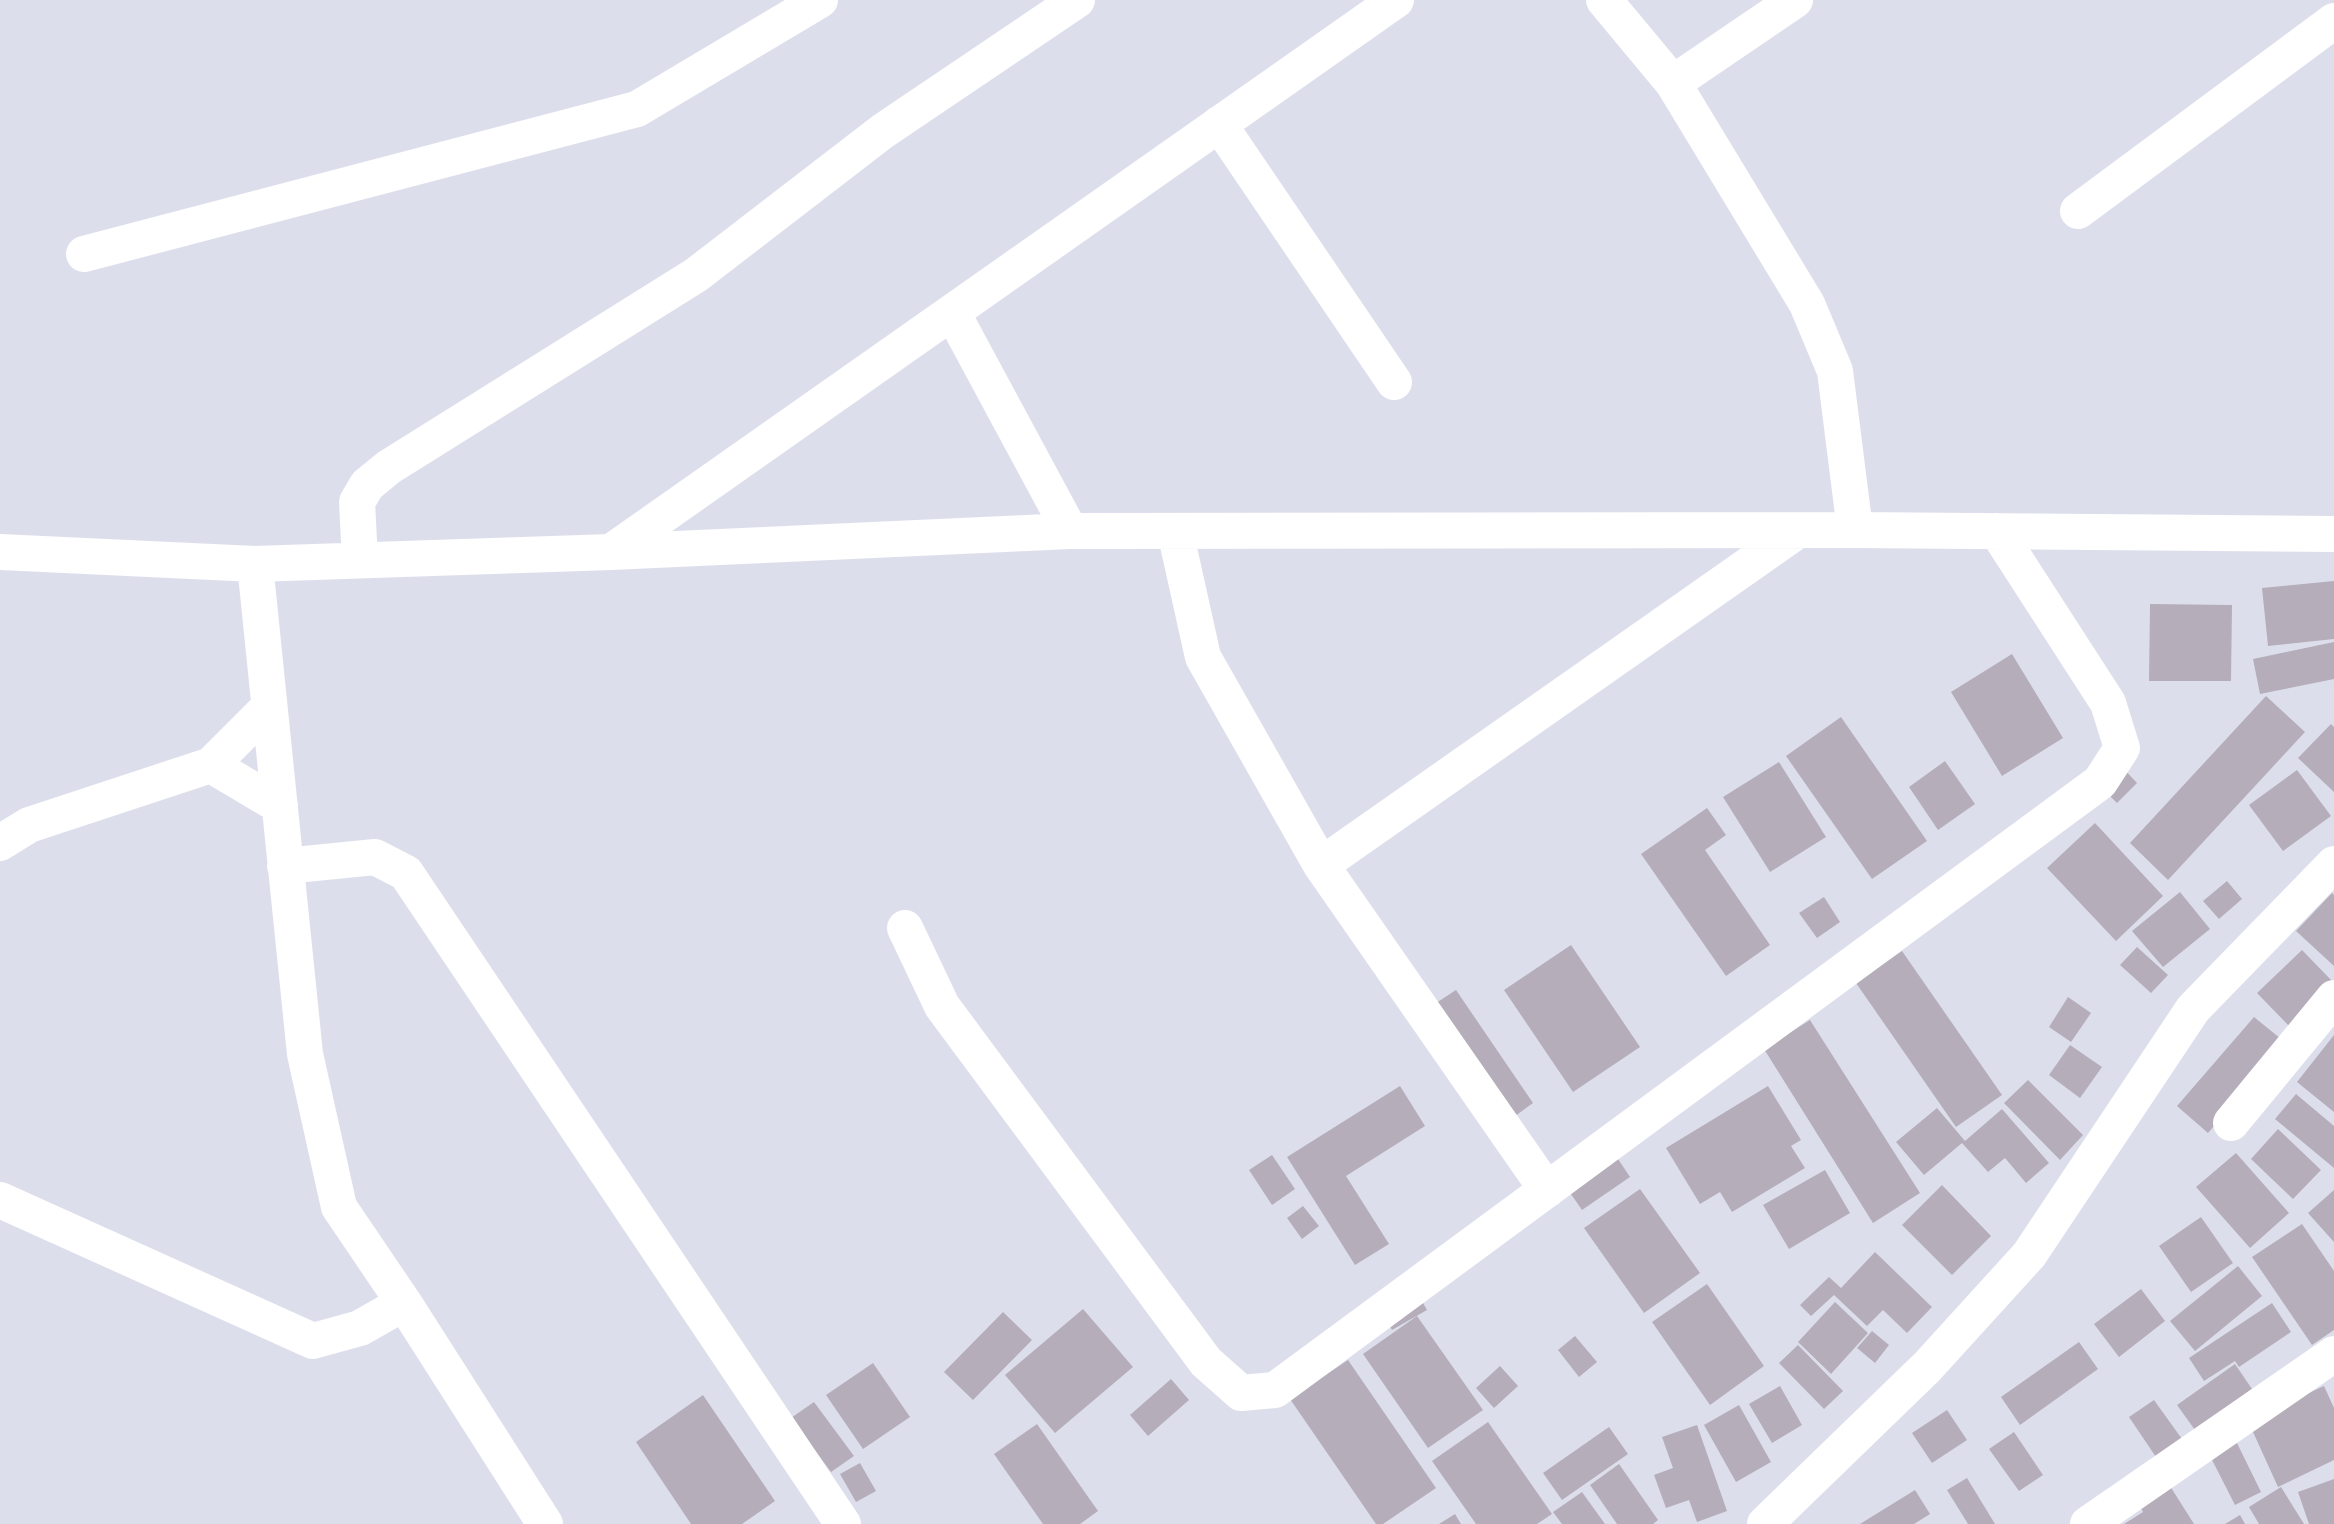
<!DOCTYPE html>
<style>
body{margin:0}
canvas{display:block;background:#dddeec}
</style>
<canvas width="2334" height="1524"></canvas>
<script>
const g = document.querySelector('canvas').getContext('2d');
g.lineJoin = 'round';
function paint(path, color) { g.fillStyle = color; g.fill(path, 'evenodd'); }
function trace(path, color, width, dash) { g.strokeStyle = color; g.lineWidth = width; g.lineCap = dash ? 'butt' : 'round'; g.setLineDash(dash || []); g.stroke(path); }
paint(new Path2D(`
 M2334,581V639L2268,646L2262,588Z
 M2150,604L2232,605L2231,681H2149Z
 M2334,642V679L2260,694L2253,659Z
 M2012,654L2063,738L2002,776L1951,692Z
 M2266,696L2305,732L2168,880L2130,843Z
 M1841,717L1927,841L1872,879L1786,756Z
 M2331,724L2334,727V792L2298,758Z
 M1945,761L1975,804L1938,830L1909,787Z
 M1779,762L1826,837L1770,872L1723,797Z
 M2122,767L2137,783L2117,803L2102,788Z
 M2297,770L2331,816L2283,851L2249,805Z
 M1707,808L1726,835L1705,850L1770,945L1726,976L1641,854Z
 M2095,823L2163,896L2116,941L2047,868Z
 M2227,881L2242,899L2219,919L2203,901Z
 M2180,892L2210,929L2163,967L2132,931Z
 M2332,893L2334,895V966L2296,931Z
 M1824,897L1840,922L1817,938L1799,913Z
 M1571,945L1640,1047L1573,1092L1504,990Z
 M2137,947L2168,975L2151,993L2120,965Z
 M2302,950L2334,983L2290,1027L2257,993Z
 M1902,951L2002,1095L1956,1127L1856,983Z
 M1456,990L1533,1103L1511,1119L1433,1005Z
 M2068,997L2091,1013L2071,1042L2049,1027Z
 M2254,1017L2286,1043L2208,1133L2177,1106Z
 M1810,1020L1920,1193L1873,1223L1764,1049Z
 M2334,1035V1112L2297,1082Z
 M2070,1045L2102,1067L2080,1098L2049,1075Z
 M2028,1080L2083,1135L2060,1160L2004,1103Z
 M1400,1086L1425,1126L1346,1176L1389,1244L1355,1265L1287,1157Z
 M1768,1086L1801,1140L1791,1146L1805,1168L1732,1212L1720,1192L1700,1204L1666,1148Z
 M2296,1094L2334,1126V1168L2275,1119Z
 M1937,1108L1965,1141L2002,1109L2049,1163L2026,1183L2005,1158L1988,1172L1962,1143L1924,1175L1896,1142Z
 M2278,1129L2321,1170L2293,1199L2251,1159Z
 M1612,1150L1630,1177L1582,1210L1564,1184Z
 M2236,1153L2289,1213L2250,1248L2196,1187Z
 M1272,1155L1295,1189L1272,1205L1249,1170Z
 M1825,1170L1850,1213L1789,1249L1763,1205Z
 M1942,1185L1991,1236L1952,1275L1902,1225Z
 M1640,1189L1700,1273L1644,1313L1584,1228Z
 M2334,1190V1242L2308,1213Z
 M1303,1206L1319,1226L1302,1239L1287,1218Z
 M2201,1217L2233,1263L2191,1292L2159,1246Z
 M2302,1224L2334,1271V1330L2312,1345L2252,1257Z
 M1875,1252L1932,1307L1907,1333L1883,1310L1867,1326L1834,1295L1811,1316L1800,1305L1829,1277L1841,1288Z
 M2238,1266L2262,1296L2195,1351L2170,1321Z
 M1707,1284L1764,1366L1710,1405L1652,1322Z
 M2141,1289L2165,1321L2119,1357L2094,1324Z
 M1417,1292L1427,1310L1392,1330L1382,1312Z
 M1835,1302L1868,1333L1831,1374L1798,1342Z
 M2272,1303L2291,1332L2239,1367L2235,1361L2204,1381L2189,1358Z
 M1083,1309L1133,1367L1055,1433L1005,1375Z
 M1003,1312L1032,1340L973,1400L944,1372Z
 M1417,1316L1483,1410L1428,1448L1363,1354Z
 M1872,1331L1889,1345L1875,1363L1857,1348Z
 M1575,1336L1597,1362L1579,1377L1558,1350Z
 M2079,1342L2098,1369L2020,1425L2001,1397Z
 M1798,1345L1843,1391L1824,1409L1779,1363Z
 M1348,1360L1436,1488L1383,1524H1376L1290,1399Z
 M873,1363L910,1417L863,1449L826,1395Z
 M2235,1364L2252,1389L2195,1430L2177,1405Z
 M1500,1366L1518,1386L1494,1408L1476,1388Z
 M1171,1379L1189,1400L1148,1436L1130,1415Z
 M1780,1386L1802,1425L1772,1443L1749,1404Z
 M2324,1386L2334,1408V1460L2278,1487L2248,1421Z
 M703,1395L775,1501L742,1524H691L636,1442Z
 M2154,1400L2182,1439L2156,1457L2129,1417Z
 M814,1402L854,1456L831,1472L791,1418Z
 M1739,1405L1771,1462L1736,1482L1704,1425Z
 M1947,1410L1967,1440L1932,1463L1912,1433Z
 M1488,1422L1552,1514L1537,1524H1476L1432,1461Z
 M1037,1424L1098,1511L1080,1524H1043L994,1454Z
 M1697,1425L1727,1511L1697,1522L1689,1500L1666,1508L1654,1475L1673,1468L1662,1437Z
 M1609,1427L1628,1454L1562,1500L1543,1473Z
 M2014,1432L2043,1475L2019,1491L1989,1449Z
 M2235,1439L2261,1492L2235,1505L2208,1452Z
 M860,1463L876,1491L856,1502L840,1474Z
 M1619,1464L1658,1520L1653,1524H1617L1590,1485Z
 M1967,1478L1995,1524H1968L1947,1490Z
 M2334,1479V1524H2309L2298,1492Z
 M2170,1486L2194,1524H2124L2143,1512L2140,1506Z
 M2281,1487L2304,1524H2259L2249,1507Z
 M1915,1490L1930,1514L1914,1524H1860Z
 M1582,1492L1605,1524H1562L1553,1512Z
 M1455,1514L1461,1524H1439Z
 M2240,1515L2245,1524H2225Z`), '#b5adb9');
trace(new Path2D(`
 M1604,0L1673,83L1807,304L1835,371L1855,530
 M1673,83L1795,0
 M1219,124L1394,382
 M2078,211L2334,21
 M84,254L637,109L820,0
 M952,312L1070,531
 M1175,531L1203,657L1321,865L1547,1190
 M0,552L255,564L611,552L1070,531L1855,530L2334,534
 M611,552L1396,0
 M360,560L357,502L367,485L389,467L696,275L883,131L1077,0
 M255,564L305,1054L339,1207L404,1303L545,1524
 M211,765L280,806
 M0,843L29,825L211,765L269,707
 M1321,865L1797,531
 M285,866L375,857L406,873L843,1524
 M905,928L942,1006L1206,1362L1241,1393L1275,1390L2100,782L2122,748L2108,703L1997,531
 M2231,1123L2334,998
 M0,1200L313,1341L360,1328L404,1303
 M1765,1524L1927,1367L2029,1255L2193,1009L2334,864
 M2088,1524L2334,1354`), '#fff', 36);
</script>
